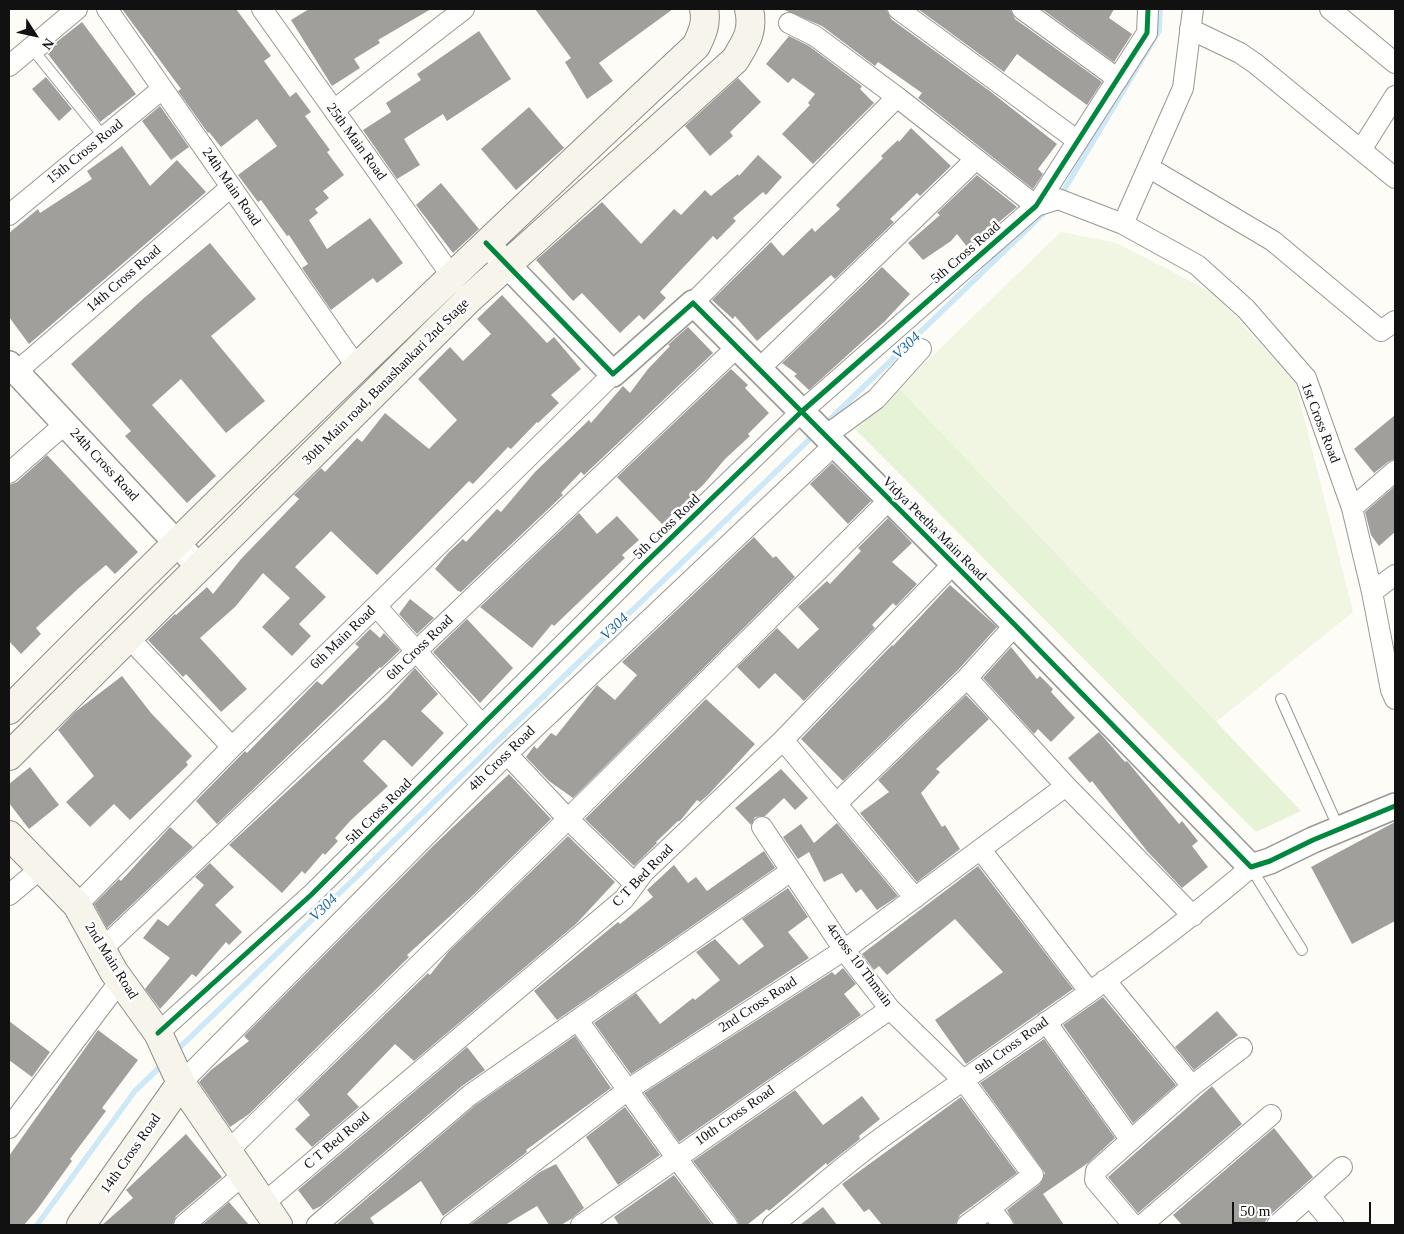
<!DOCTYPE html>
<style>
body{margin:0}
#map{position:relative;width:1404px;height:1234px;overflow:hidden;background:#fdfcf7;font-family:Georgia,serif}
canvas{display:block}
.frame{position:absolute;inset:0;border:10px solid #111;pointer-events:none}
.north{position:absolute;left:10px;top:10px;width:50px;height:50px;-webkit-text-stroke:4px #fff;paint-order:stroke;rotate:125deg;font-size:14px;font-weight:700;line-height:20px;text-align:center;color:#111}
.north::after{content:'';display:block;margin:auto;width:18px;height:22px;background:#111;clip-path:polygon(50% 0,100% 100%,50% 72%,0 100%)}
.scale{position:absolute;left:1232px;top:1202px;width:139px;height:22px;box-sizing:border-box;border:2px solid #111;border-top:0;padding-left:6px;font-size:15px;line-height:18px;white-space:nowrap;color:#111;-webkit-text-stroke:4px #fff;paint-order:stroke}
</style>
<div id="map">
<canvas width="1404" height="1234"></canvas>
<div class="frame"></div>
<div class="north">N</div>
<div class="scale">50 m</div>
</div>
<script>
const g = document.querySelector('canvas').getContext('2d');
g.lineJoin = 'round';
function paint(path, color) { g.fillStyle = color; g.fill(path, 'evenodd'); }
function trace(path, color, width, dash) { g.strokeStyle = color; g.lineWidth = width; g.lineCap = dash ? 'butt' : 'round'; g.setLineDash(dash || []); g.stroke(path); }
function label(font, color, halo, rows, align = 'center') {
  g.font = font + ' Georgia,serif'; g.lineWidth = 5; g.setLineDash([]); g.textBaseline = 'middle'; g.strokeStyle = halo; g.fillStyle = color; for (const [text, x, y, turn = 0] of rows) {
    g.save(); g.translate(x, y); g.rotate((+turn || 0) * Math.PI / 180); g.textAlign = isNaN(turn) ? turn : align; if (halo) g.strokeText(text, 0, 0); g.fillText(text, 0, 0); g.restore();
  }
}
paint(new Path2D(`
 M899,388L1301,811L1256,832L856,430Z`), '#e7f3d7');
paint(new Path2D(`
 M1061,232L1116,243L1214,293L1295,382L1353,612L1216,722L899,388Z`), '#f0f6e1');
trace(new Path2D(`
 M1061,195L1159,31L1160,9
 M824,425L1048,209
 M175,1052L816,433
 M37,1225L135,1091L163,1064`), '#cde8f7', 5.5);
paint(new Path2D(`
 M122,9H236L271,56L264,61L290,97L296,92L311,112L305,116L330,150L327,152L344,175L323,191L329,198L315,209L318,213L309,220L327,249L370,218L403,263L377,283L373,278L331,310L302,268L308,264L289,235L287,236L261,200L258,202L238,175L277,146L257,119L221,147L209,132L208,133L178,91L181,89Z
 M309,9H431L378,40L380,43L354,59L360,68L332,86L291,20Z
 M535,9H673L599,63L613,81L587,99L565,62L571,58Z
 M782,9H886L891,19L991,92L1057,144L1038,169L1043,174L1033,189L918,98L922,93L878,62L875,66L822,26Z
 M918,9H1010L1015,19L1102,82L1087,105L1017,54L1004,72Z
 M1042,9H1114L1109,18L1132,34L1114,62Z
 M82,22L136,94L100,122L48,54L53,49L54,44Z
 M479,31L511,79L447,121L443,114L404,139L420,165L397,179L363,130L391,112L386,103L421,80L417,74Z
 M789,36L809,46L862,86L860,89L874,103L813,164L782,134L810,105L808,103L815,94L793,78L788,83L766,64Z
 M46,77L72,109L59,121L32,89Z
 M738,78L761,102L730,132L733,136L710,156L685,126Z
 M160,106L189,147L171,160L142,121Z
 M529,107L564,148L516,190L481,149Z
 M911,128L951,166L920,196L917,193L890,219L894,222L835,279L831,275L757,341L735,316L733,319L712,300L771,242L783,256L812,228L815,232L840,209L836,205L883,158L881,156L898,140L899,142Z
 M122,146L150,186L177,160L206,192L29,344L9,317V233L38,209L40,213L92,179L87,171Z
 M758,155L782,177L766,195L763,192L733,218L736,221L717,240L713,236L660,292L666,298L644,320L639,315L620,333L582,293L573,301L536,260L602,202L641,244L674,209L681,215L705,190L711,196L738,174L739,176Z
 M977,175L1017,207L968,248L957,234L951,241L923,260L908,243L940,215L937,213Z
 M441,183L479,229L453,253L416,205Z
 M210,243L256,299L211,336L265,401L226,433L181,379L152,405L216,476L187,503L125,436L131,431L71,364L144,298Z
 M882,267L910,294L885,321L809,390L794,376L797,374L782,363Z
 M502,295L547,343L554,337L581,369L551,395L559,403L538,423L537,422L511,449L508,447L473,484L469,481L377,575L331,531L295,567L326,597L299,624L311,636L292,656L262,627L290,598L263,573L235,607L200,638L247,689L221,712L186,674L183,677L148,640L175,614L176,615L207,587L213,594L241,559L299,499L294,495L321,468L325,472L357,438L362,442L385,413L429,449L457,420L418,379L450,347L463,361L491,334L477,319Z
 M688,327L713,353L600,460L584,475L581,472L561,493L563,495L461,592L458,591L435,569L448,553L463,539L466,542L497,509L501,512L535,472L589,420L591,423L623,386L630,393L648,369L670,346L668,345Z
 M731,369L748,385L745,388L769,413L748,434L750,436L725,459L704,484L662,524L617,477Z
 M1395,415V459L1388,462L1374,473L1354,449Z
 M47,455L138,552L115,574L106,565L80,587L36,628L41,634L21,654L9,641V485L17,482Z
 M832,463L871,501L848,524L810,484Z
 M1395,486V532L1379,546L1371,535L1365,512Z
 M579,513L597,534L617,516L639,540L622,555L625,558L554,626L552,624L532,648L480,607Z
 M888,518L912,543L892,562L917,584L896,606L893,603L872,625L875,628L804,701L775,673L759,689L737,667L777,628L798,649L819,629L798,607L827,581L830,584L861,551L858,548Z
 M754,537L773,558L776,556L795,577L573,798L549,781L526,757L534,746L537,749L551,733L556,736L597,685L615,700L637,675L622,662Z
 M950,585L997,627L958,670L843,781L801,739L892,645L893,646Z
 M410,599L434,618L417,634L399,614Z
 M467,619L513,668L480,703L433,652Z
 M370,629L380,638L384,633L400,650L381,668L380,667L217,824L196,801L245,751L247,753L317,681L322,685L359,647L355,644Z
 M1011,647L1037,679L1040,676L1053,689L1051,692L1075,718L1051,742L1038,729L1034,734L983,678Z
 M415,668L438,694L421,711L444,733L412,767L385,740H383L363,761L388,786L350,821L335,838L338,841L325,855L323,853L305,874L302,871L282,893L229,845L387,699Z
 M122,676L151,713L192,756L186,762L188,765L130,820L114,804L90,827L66,802L94,776L58,730L75,712Z
 M966,695L989,719L936,769L940,772L921,793L942,827L945,825L960,849L917,882L860,813L889,792L878,780Z
 M706,699L755,744L709,794L700,802L697,800L680,821H678L656,842L657,843L634,866L585,819Z
 M1099,732L1125,762L1127,761L1179,824L1182,821L1198,841L1192,846L1208,867L1182,888L1147,851L1092,781L1090,783L1068,758Z
 M30,767L59,805L29,829L9,803V784Z
 M781,769L808,798L795,810L784,798L765,816L755,817L751,825L735,808Z
 M509,774L551,819L470,898L407,955L409,957L249,1114L230,1127L199,1082L211,1070L249,1041L244,1036L433,846Z
 M1395,822V921L1352,944L1311,867Z
 M837,823L898,896L877,910L861,889L856,893L842,873L824,882L809,852L798,859L783,837L801,824L814,843Z
 M170,827L193,847L107,928L94,904L119,879L121,881Z
 M568,836L615,882L576,924L414,1061L395,1044L347,1094L359,1107L312,1147L295,1129L310,1115L297,1100L428,973L430,975L449,951Z
 M764,851L775,868L557,1020L534,991L618,922L620,924L653,897L647,890L674,865L688,883L696,877L707,891Z
 M210,863L234,887L215,905L242,932L229,945L226,942L196,977L192,974L160,1009L145,989L170,958L143,938L158,919L168,926L204,885L195,877Z
 M978,866L1073,989L966,1064L935,1020L1003,972L955,919L887,975L879,966L874,970L862,954Z
 M788,888L808,917L788,932L809,958L631,1074L594,1023L636,993L660,1024L693,998L695,1000L720,980L696,952L715,939L739,965L764,946L742,919Z
 M843,968L856,984L844,994L861,1015L679,1142L644,1093L832,972L835,975Z
 M1103,997L1176,1085L1133,1123L1063,1025Z
 M1217,1011L1238,1035L1194,1070L1175,1047Z
 M9,1021L50,1052L32,1077L9,1060Z
 M98,1030L138,1060L102,1108L106,1111L70,1159L72,1161L36,1211L24,1225H9V1156Z
 M575,1036L611,1088L526,1150L527,1152L443,1216L421,1181L370,1218L375,1225H336L477,1104Z
 M1044,1039L1115,1138L1088,1163L1043,1194L1064,1225H1015L1007,1210L1040,1184L1045,1173L980,1083Z
 M467,1047L485,1070L462,1086L321,1206L313,1210L298,1190Z
 M1212,1086L1242,1124L1138,1213L1108,1177Z
 M795,1090L823,1125L862,1096L880,1119L859,1136L860,1139L827,1165L826,1163L769,1211L767,1209L747,1225H739L736,1218L693,1161Z
 M961,1097L1017,1173L960,1215L955,1225H882L869,1209L864,1212L842,1184Z
 M625,1107L660,1155L618,1185L586,1137Z
 M1274,1128L1313,1177L1269,1216L1263,1225H1182L1173,1215Z
 M186,1134L222,1177L176,1216L172,1225H102L133,1198L126,1190Z
 M556,1164L584,1208L571,1219L561,1225H549L537,1206L505,1225H470L540,1172Z
 M674,1175L712,1225H619L614,1217Z
 M229,1202L249,1225H202Z
 M823,1207L837,1225H800Z`), '#a19f9c');
const service = new Path2D(`
 M47,46L38,53V56L104,137
 M1281,699L1339,829
 M1251,868L1302,950`);
const minor = new Path2D(`
 M107,9L356,366
 M262,9L451,275
 M898,9L1078,141
 M1022,9L1118,79
 M1330,9L1395,63
 M789,23L815,36L897,97L1036,206L1058,199L1123,224L1197,265L1246,309L1306,378L1352,508L1372,592L1391,690L1395,699
 M1190,29L1240,53L1256,64L1395,178
 M9,66L77,9
 M334,110L464,9
 M1361,150L1395,96
 M1148,167L1273,241L1381,331L1395,321
 M9,215L162,89
 M1123,224L1183,88L1193,9
 M693,303L897,97
 M758,370L975,160
 M16,372L231,187
 M824,437L876,399L921,349
 M9,473L65,424
 M1352,508L1395,471
 M1372,592L1395,575
 M376,606L482,725
 M128,637L232,747
 M967,678L1066,786L1193,916
 M783,740L915,898
 M507,754L568,819L635,884
 M836,804L967,678L1015,625
 M762,827L844,950L890,1009L964,1081L1033,1175L990,1208L1003,1225
 M981,850L1089,991
 M9,895L40,869
 M77,905L232,747L613,374
 M102,949L737,347
 M1105,980L1192,1086
 M578,1021C628,1089 675,1159 727,1225
 M1046,1022L1130,1139
 M158,1033L311,895L641,567L800,413L1036,206L1147,33L1148,9
 M181,1083L507,754L833,446
 M9,1128L120,981
 M227,1152L568,819L890,499
 M1310,1196L1334,1225
 M264,1203L624,899L644,872L783,740L953,564
 M184,1225L243,1175
 M317,1225L470,1095L791,871
 M451,1225L629,1089L844,950L1066,786
 M581,1225L890,1009
 M773,1225C811,1195 848,1161 888,1133C1010,1046 1137,965 1251,867
 M967,1225L990,1208
 M1133,1225L1095,1180L1096,1171L1192,1086L1242,1048
 M1142,1225L1271,1115
 M1277,1225L1342,1167`);
const tertiary = new Path2D(`
 M486,243L613,374L693,303L1015,625L1251,867L1270,861L1313,840L1395,806
 M9,364L199,567`);
const secondary = new Path2D(`
 M9,710C233,484 463,264 696,46C702,34 707,23 704,9
 M9,756L469,299L735,60C746,42 754,31 749,9
 M9,835L77,905L114,972L158,1033L181,1083L278,1225
 M81,1225L181,1083`);
trace(service, '#979795', 12);
trace(minor, '#979795', 22);
trace(tertiary, '#979795', 28);
trace(secondary, '#8e8d8b', 30);
trace(service, '#fffffe', 10);
trace(minor, '#fffffe', 20);
trace(tertiary, '#fffffe', 25);
trace(secondary, '#f6f4eb', 28);
trace(new Path2D(`
 M486,243L613,374L693,303L1015,625L1251,867L1270,861L1313,840L1395,806
 M158,1033L311,895L641,567L800,413L1036,206L1147,33L1148,9`), '#00873e', 5);
label('14px', '#111', '#fff', [
 ["25th Main Road",356,142,54],
 ["15th Cross Road",85,152,-39],
 ["24th Main Road",231,187,55],
 ["5th Cross Road",966,253,-41],
 ["14th Cross Road",124,279,-41],
 ["30th Main road, Banashankari 2nd Stage",386,382,-45],
 ["1st Cross Road",1320,423,69],
 ["24th Cross Road",104,465,47],
 ["5th Cross Road",667,527,-44],
 ["Vidya Peetha Main Road",934,529,45],
 ["6th Main Road",343,638,-44],
 ["6th Cross Road",420,648,-44],
 ["4th Cross Road",502,759,-44],
 ["5th Cross Road",379,812,-45],
 ["C T Bed Road",643,876,-46],
 ["2nd Main Road",111,961,58],
 ["4cross 10 Thmain",859,965,53],
 ["2nd Cross Road",758,1005,-33],
 ["9th Cross Road",1012,1046,-36],
 ["10th Cross Road",735,1116,-35],
 ["C T Bed Road",337,1141,-40],
 ["14th Cross Road",131,1154,-55]
]);
label('italic 15px', '#1768a6', '#fff', [
 ["V304",907,346,-44],
 ["V304",615,627,-44],
 ["V304",324,908,-44]
]);
</script>
